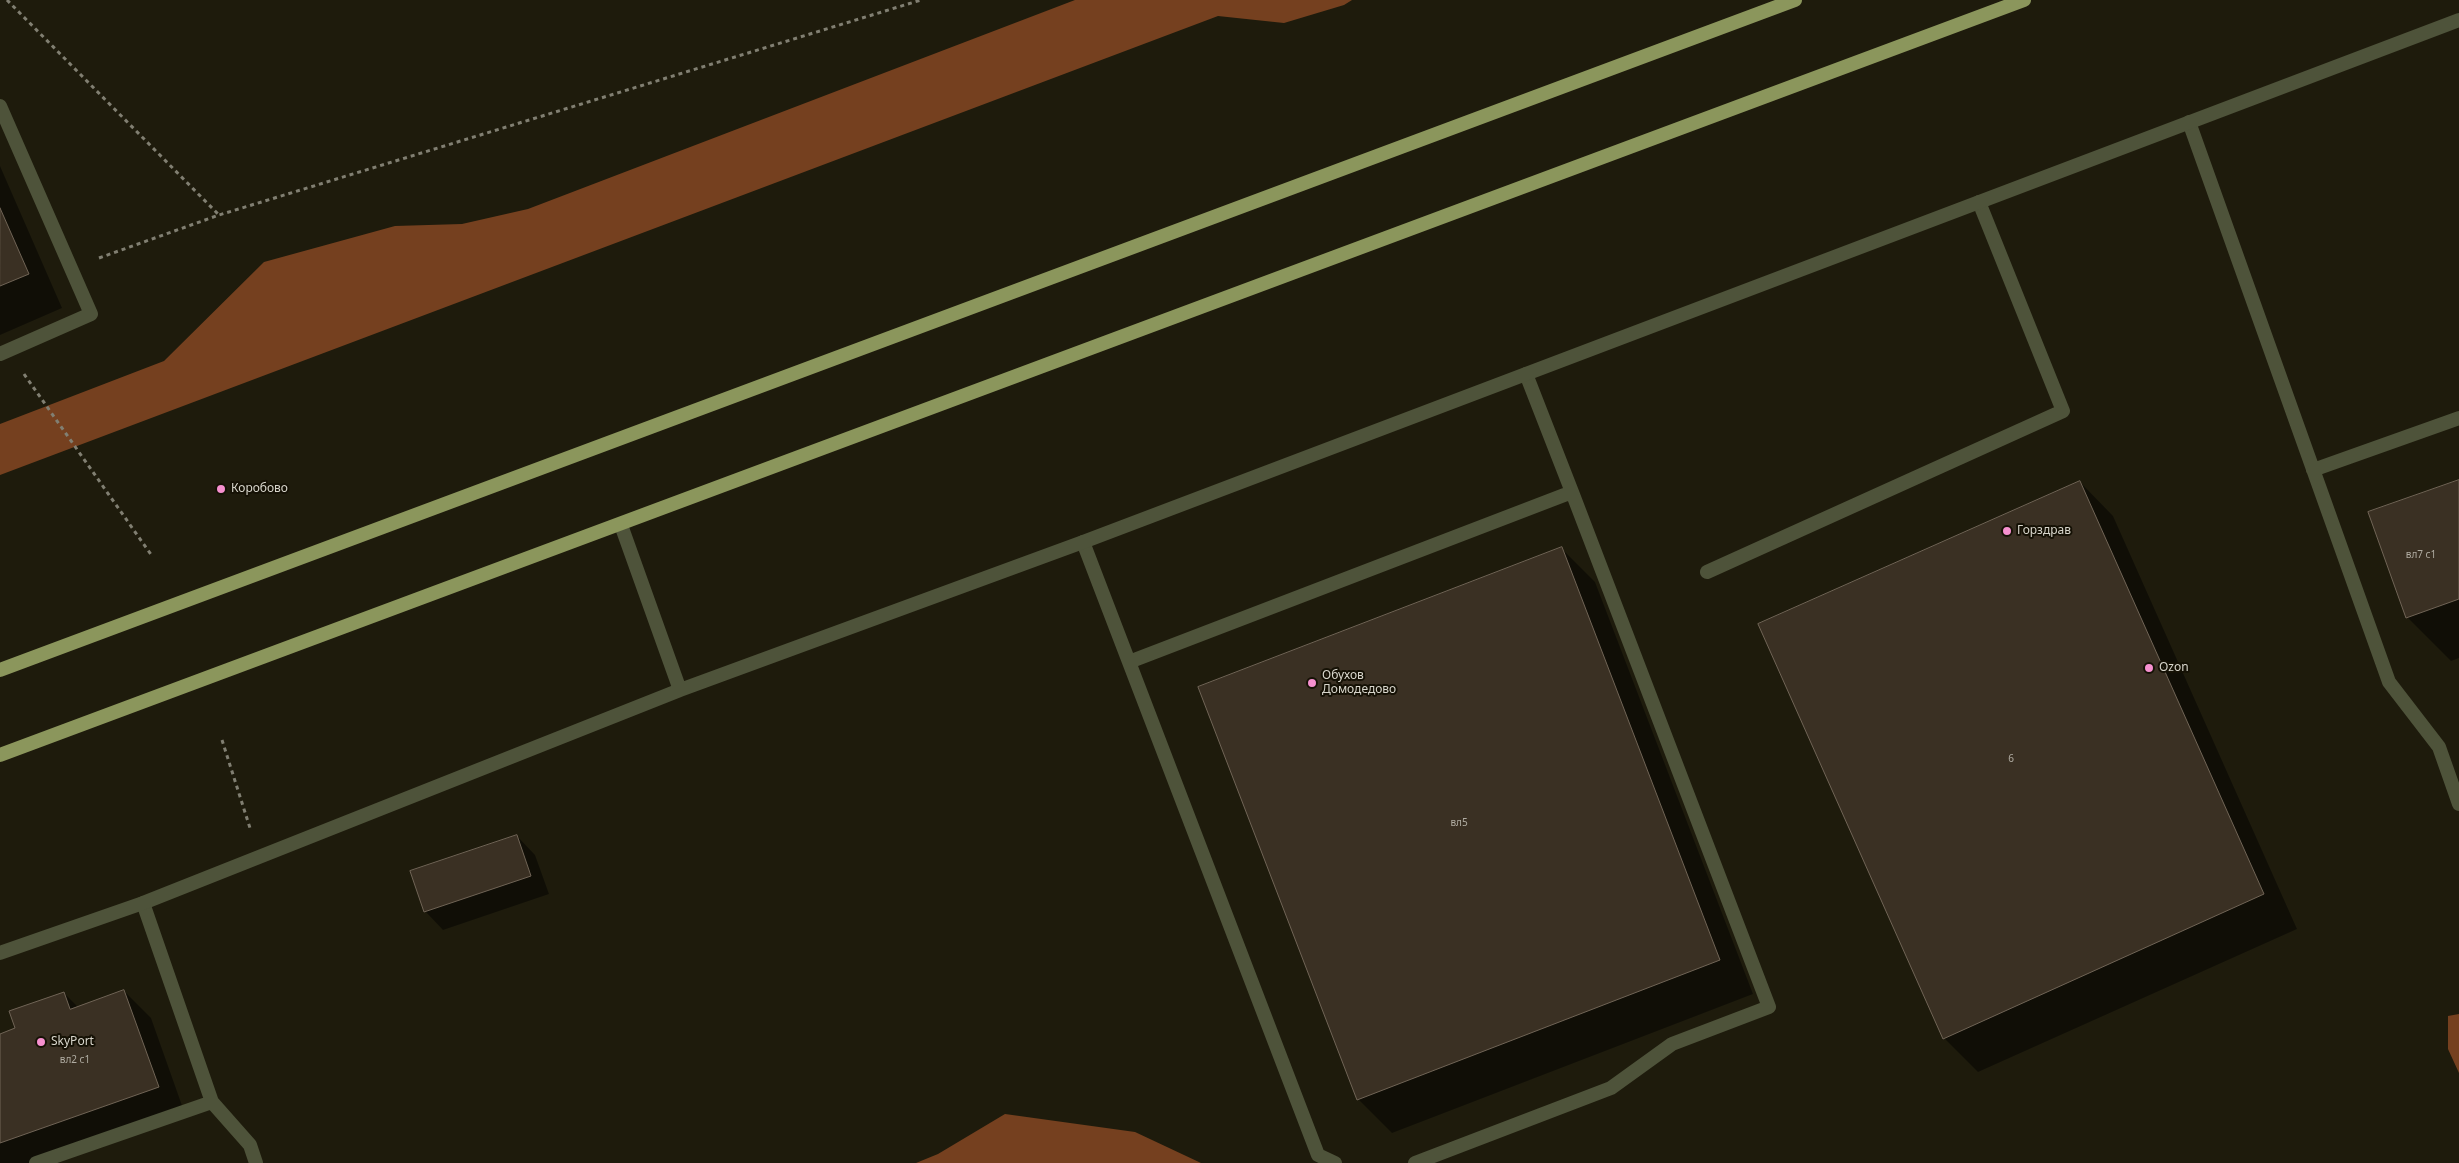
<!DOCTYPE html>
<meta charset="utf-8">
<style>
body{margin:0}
canvas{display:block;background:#1e1b0c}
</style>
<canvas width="2459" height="1163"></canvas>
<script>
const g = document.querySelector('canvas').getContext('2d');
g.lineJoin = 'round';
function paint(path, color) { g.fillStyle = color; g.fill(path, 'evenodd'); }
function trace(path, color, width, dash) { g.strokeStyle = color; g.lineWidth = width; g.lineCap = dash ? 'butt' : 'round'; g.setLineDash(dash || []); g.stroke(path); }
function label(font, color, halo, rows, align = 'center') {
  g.font = font + ' "Noto Sans",sans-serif'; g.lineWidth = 4; g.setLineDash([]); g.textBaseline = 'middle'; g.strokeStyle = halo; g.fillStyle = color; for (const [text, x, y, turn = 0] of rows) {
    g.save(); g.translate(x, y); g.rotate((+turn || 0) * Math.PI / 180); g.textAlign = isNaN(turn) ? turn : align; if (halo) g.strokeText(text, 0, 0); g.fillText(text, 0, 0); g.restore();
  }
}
paint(new Path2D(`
 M1075,0H1352L1344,5L1284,23L1218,16L0,475V424L164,361L264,262L395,226L462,224L528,209Z
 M2459,1014V1073L2448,1049V1016Z
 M1005,1114L1135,1132L1201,1163H916L938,1154Z`), '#75401f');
paint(new Path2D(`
 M0,166L62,308L0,335Z
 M2459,481V658L2451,661L2407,617Z
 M2080,482L2113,516L2297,929L1978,1072L1944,1038Z
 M1561,548L1595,582L1753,994L1392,1133L1358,1099Z
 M517,836L535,855L549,894L443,930L425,911Z
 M124,991L151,1018L185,1114L45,1163H0V1035L17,1029L64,993L78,1007Z`), '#0007');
const building = new Path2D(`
 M0,208L29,274L0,286Z
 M2459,480V599L2406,618L2368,512Z
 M2080,481L2264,894L1943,1039L1758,624Z
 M1562,547L1720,960L1357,1100L1198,687Z
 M517,835L531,876L424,912L410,871Z
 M124,990L159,1087L0,1143V1034L15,1028L9,1011L64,992L70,1009Z`);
paint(building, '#3a3023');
trace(building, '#706456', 1);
trace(new Path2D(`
 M7,0L219,215
 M99,258L219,215L921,0
 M24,374L152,556
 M222,740L250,828`), '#817f72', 3, [4, 4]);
trace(new Path2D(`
 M0,106L91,314L0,354
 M2189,122L2389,682L2439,747L2459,804
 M2313,470L2459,418
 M1083,542L1129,662L1572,492L1526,374
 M1707,572L2063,411L1979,202
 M1129,662L1318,1155L1335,1163
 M212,1102L250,1145L256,1163
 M36,1163L212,1102L143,903
 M1415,1163L1611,1088L1672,1044L1769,1007L1572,492`), '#4e533a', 14);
trace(new Path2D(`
 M680,690L1083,542L2459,20
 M0,953L143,903L680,690L621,525`), '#4e533a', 14);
trace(new Path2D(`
 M0,670L1795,0
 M0,755L2024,0`), '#8b965c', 14);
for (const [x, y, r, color] of [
 [221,489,5,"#f690cf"],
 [2007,531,5,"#f690cf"],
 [2149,668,5,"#f690cf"],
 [1312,683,5,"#f690cf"],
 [41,1042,5,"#f690cf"]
]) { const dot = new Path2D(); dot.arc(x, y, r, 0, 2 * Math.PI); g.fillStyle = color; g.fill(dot); trace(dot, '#151105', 2); }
label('10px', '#b0aca2', null, [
 ["вл7 с1",2421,555],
 ["6",2011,759],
 ["вл5",1459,823],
 ["вл2 с1",75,1060]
]);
label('12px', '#d8d6cc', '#151105', [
 ["Коробово",231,489],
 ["Горздрав",2017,531],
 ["Ozon",2159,668],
 ["Обухов",1322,676],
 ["Домодедово",1322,690],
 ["SkyPort",51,1042]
], 'left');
</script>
